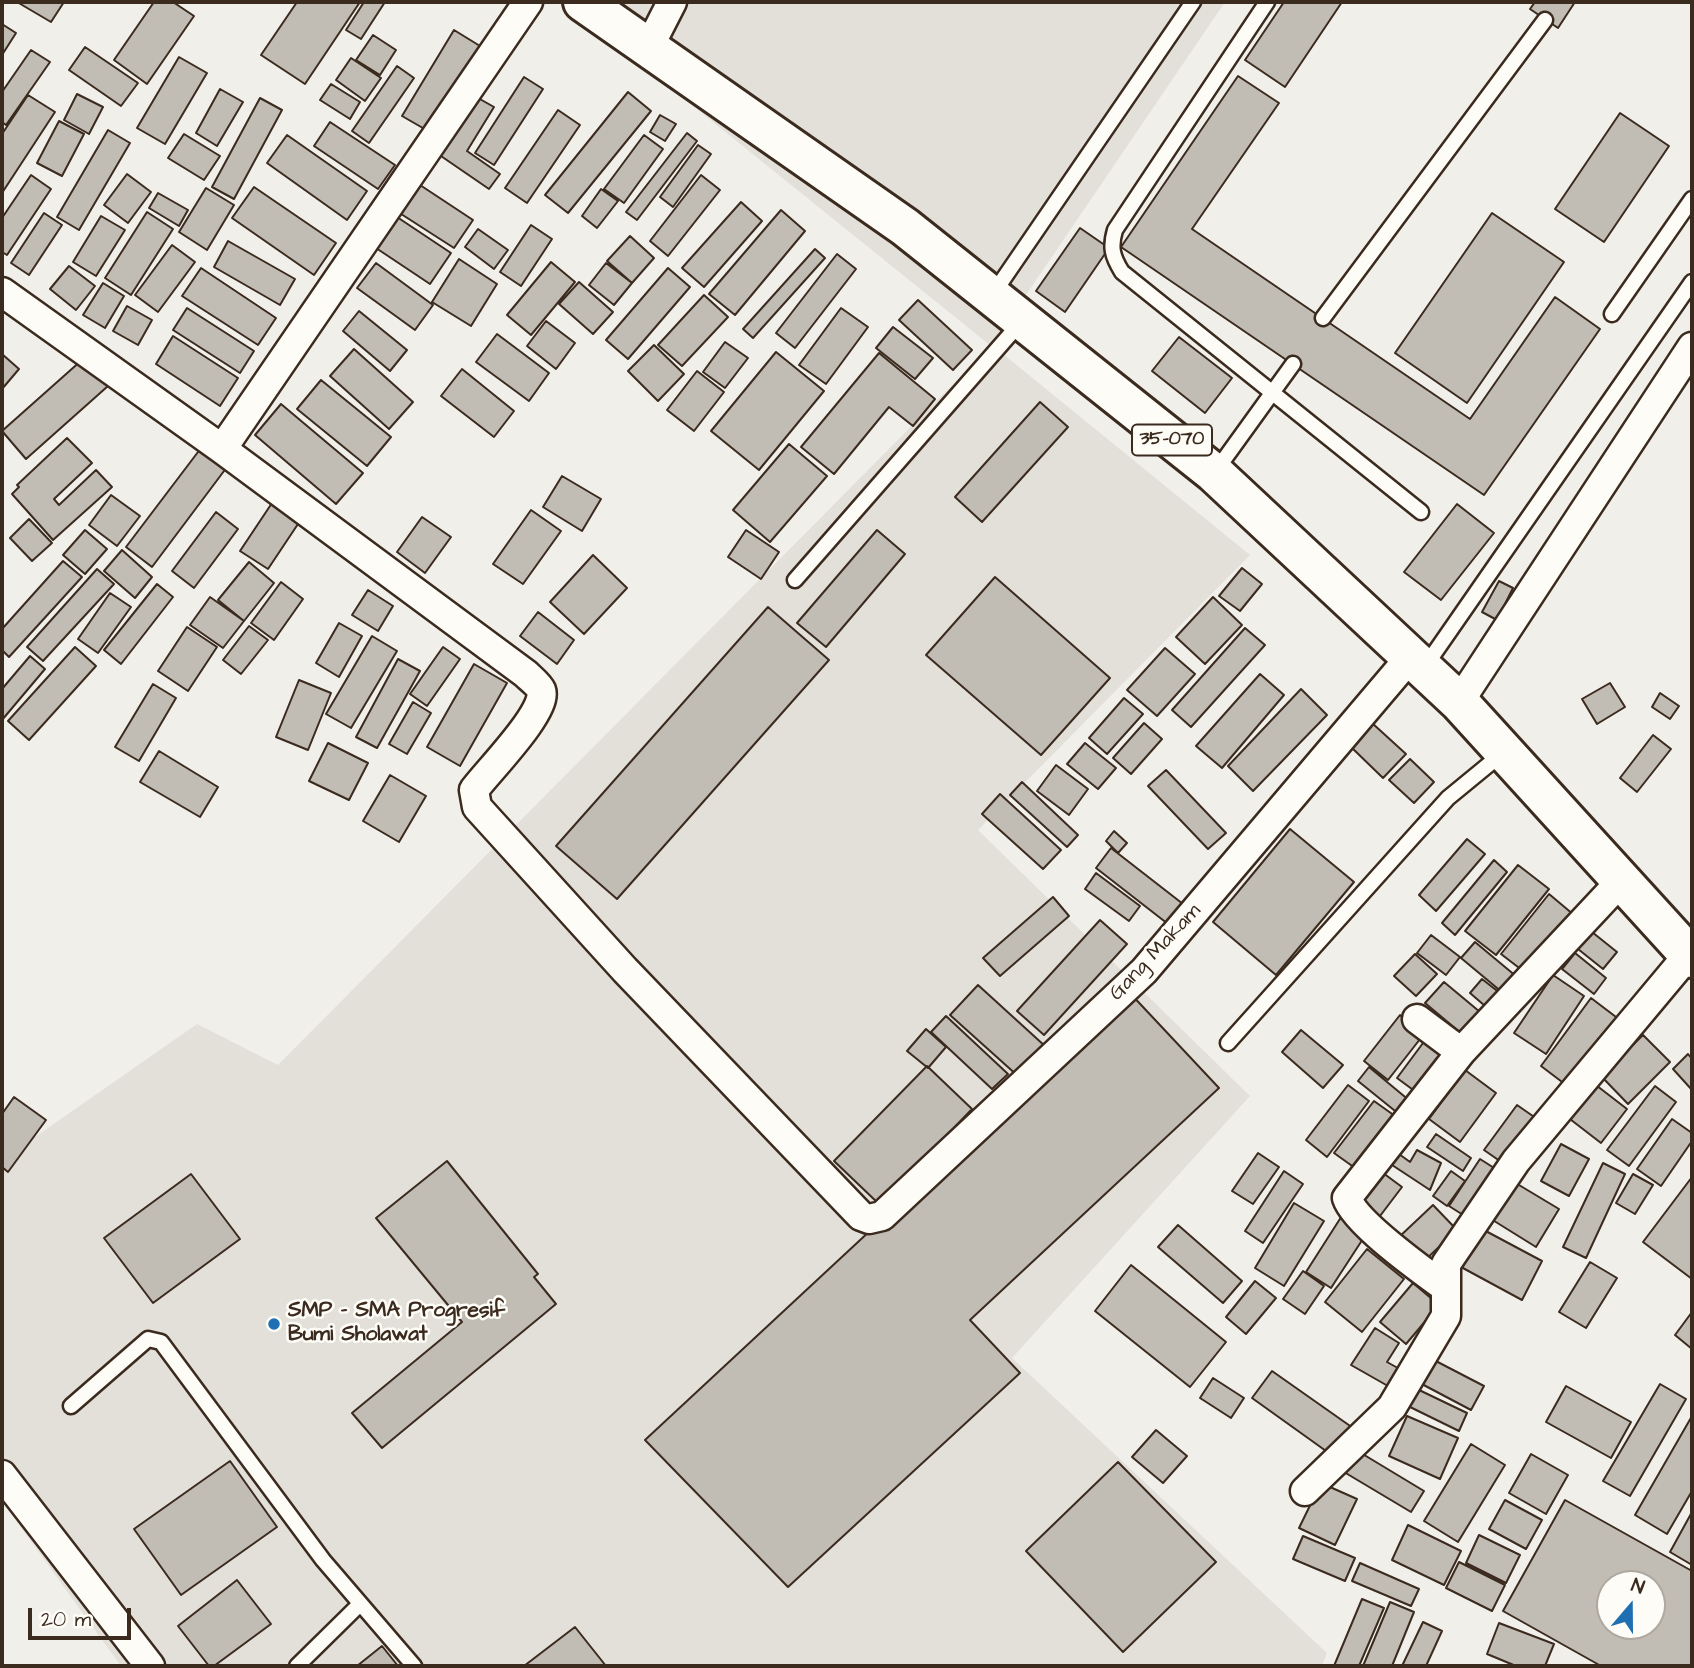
<!DOCTYPE html>
<style>
body{margin:0}
#map{position:relative;width:1694px;height:1668px;overflow:hidden;background:#f1efea;font-family:"Architects Daughter",sans-serif}
canvas{display:block}
.frame{position:absolute;inset:0;border:4px solid #3b2a1e;pointer-events:none}
.north{position:absolute;left:1596px;top:1570px;width:70px;height:70px;box-sizing:border-box;background:#fdfcf7;border:2px solid #afa8a0;border-radius:50%;rotate:20deg;font-size:19px;font-weight:700;line-height:28px;text-align:center;color:#3b2a1e}
.north::after{content:'';display:block;margin:auto;width:24px;height:32px;background:#1f6fb2;clip-path:polygon(50% 0,100% 100%,50% 72%,0 100%)}
.scale{position:absolute;left:28px;top:1608px;width:103px;height:32px;box-sizing:border-box;border:4px solid #3b2a1e;border-top:0;padding-left:9px;font-size:21px;line-height:24px;white-space:nowrap;color:#3b2a1e;-webkit-text-stroke:5px #fdfcf7;paint-order:stroke}
</style>
<div id="map">
<canvas width="1694" height="1668"></canvas>
<div class="frame"></div>
<div class="north">N</div>
<div class="scale">20 m</div>
</div>
<script>
const g = document.querySelector('canvas').getContext('2d');
g.lineJoin = 'round';
function paint(path, color) { g.fillStyle = color; g.fill(path, 'evenodd'); }
function trace(path, color, width, dash) { g.strokeStyle = color; g.lineWidth = width; g.lineCap = dash ? 'butt' : 'round'; g.setLineDash(dash || []); g.stroke(path); }
function label(font, color, halo, rows, align = 'center') {
  g.font = font + ' "Architects Daughter",sans-serif'; g.lineWidth = 5; g.setLineDash([]); g.textBaseline = 'middle'; g.strokeStyle = halo; g.fillStyle = color; for (const [text, x, y, turn = 0] of rows) {
    g.save(); g.translate(x, y); g.rotate((+turn || 0) * Math.PI / 180); g.textAlign = isNaN(turn) ? turn : align; if (halo) g.strokeText(text, 0, 0); g.fillText(text, 0, 0); g.restore();
  }
}
paint(new Path2D(`
 M564,2H1225L992,345L1250,555L978,830L1250,1096L1012,1358L1327,1653L1322,1666H121L2,1501V1160L197,1024L278,1065L991,346Z`), '#e3e0da');
const building = new Path2D(`
 M17,2H64L51,22Z
 M154,2H173L194,16L147,84L114,60Z
 M297,2H360L305,84L261,55Z
 M364,2H385L361,39L346,30Z
 M1284,2H1342L1285,87L1245,60Z
 M1535,2H1575L1558,28L1530,9Z
 M2,24L16,33L2,55Z
 M454,30L480,46L428,131L402,116Z
 M373,35L396,50L380,75L356,60Z
 M85,47L138,83L121,106L69,70Z
 M31,50L50,62L6,125L2,122V92Z
 M179,57L207,73L165,144L137,128Z
 M351,58L381,78L365,101L336,80Z
 M397,66L414,78L369,143L352,131Z
 M1238,76L1279,103L1192,229L1470,419L1555,297L1600,329L1484,495L1121,247Z
 M524,77L543,89L494,165L475,153Z
 M331,84L360,102L350,119L320,100Z
 M220,89L243,102L217,146L196,133Z
 M628,92L651,111L568,213L545,195Z
 M77,94L103,107L89,134L64,120Z
 M28,95L55,112L2,193V134Z
 M260,98L282,110L234,199L212,187Z
 M478,98L494,107L467,151L500,174L489,189L438,154L451,140Z
 M558,110L580,125L527,203L505,188Z
 M1620,113L1669,146L1604,242L1555,209Z
 M660,115L676,124L665,141L650,132Z
 M59,121L84,134L62,176L37,163Z
 M330,122L395,165L378,189L314,146Z
 M108,130L130,143L79,230L57,217Z
 M687,133L697,141L637,220L626,212Z
 M184,134L220,156L204,180L168,158Z
 M287,135L367,191L347,220L267,163Z
 M644,135L663,149L624,203L604,189Z
 M698,145L711,154L673,207L660,197Z
 M127,174L151,192L128,223L104,205Z
 M31,175L51,189L7,255L2,252V218Z
 M701,175L720,190L668,256L650,241Z
 M417,183L473,220L454,248L398,212Z
 M254,187L336,243L314,275L232,218Z
 M206,188L234,205L207,250L179,232Z
 M601,189L618,201L597,228L582,216Z
 M158,193L188,210L179,226L149,208Z
 M741,202L762,221L704,287L682,268Z
 M781,210L805,231L735,315L709,294Z
 M147,212L173,229L131,295L105,278Z
 M44,213L62,225L29,275L11,263Z
 M1492,213L1564,262L1467,403L1395,353Z
 M394,215L451,253L430,284L373,246Z
 M101,216L125,230L96,276L73,262Z
 M531,225L552,239L521,286L500,272Z
 M1080,228L1109,248L1065,312L1036,291Z
 M478,229L508,250L494,269L465,247Z
 M630,236L654,258L632,283L607,261Z
 M228,241L295,279L280,305L214,267Z
 M172,245L195,262L158,312L135,295Z
 M815,249L825,258L753,338L743,329Z
 M837,254L856,269L795,348L776,333Z
 M459,259L497,284L471,326L432,302Z
 M551,262L575,282L531,335L507,315Z
 M376,263L433,305L415,330L357,288Z
 M606,263L632,283L614,305L589,285Z
 M69,266L95,286L76,310L50,289Z
 M201,268L276,318L258,345L182,296Z
 M668,268L690,287L628,359L606,340Z
 M579,282L613,312L593,334L559,304Z
 M103,283L124,296L105,328L83,315Z
 M704,295L728,317L682,366L658,345Z
 M918,300L972,350L953,370L899,320Z
 M127,306L152,320L138,345L113,331Z
 M187,308L254,351L240,373L173,330Z
 M841,308L868,327L826,384L799,365Z
 M359,311L407,350L390,371L343,331Z
 M546,321L575,343L556,369L527,346Z
 M893,327L933,358L915,379L876,348Z
 M497,334L549,373L529,401L476,362Z
 M173,336L238,378L220,406L156,364Z
 M1179,337L1232,378L1205,413L1152,371Z
 M725,342L748,358L725,388L703,372Z
 M654,345L684,374L658,401L628,371Z
 M354,349L413,402L389,429L330,376Z
 M776,352L824,391L759,470L711,431Z
 M879,353L935,399L913,426L889,407L834,474L801,447Z
 M2,354L19,369L2,389Z
 M83,359L108,386L26,459L2,431Z
 M462,369L514,411L494,437L441,396Z
 M697,371L724,392L694,431L667,410Z
 M321,380L391,437L367,466L297,409Z
 M1040,402L1068,427L982,522L955,497Z
 M281,404L363,473L336,504L255,435Z
 M67,438L92,463L54,499L59,505L96,470L112,487L53,540L12,494L19,487L17,485Z
 M789,444L827,476L770,542L733,510Z
 M201,448L227,467L152,567L126,547Z
 M562,476L601,499L582,531L543,507Z
 M111,495L140,516L117,546L89,525Z
 M274,500L302,518L268,569L240,551Z
 M1457,504L1494,533L1441,600L1404,572Z
 M531,510L561,531L523,584L493,564Z
 M216,512L238,529L194,588L172,571Z
 M422,517L451,537L425,573L397,552Z
 M29,519L52,543L32,561L10,538Z
 M85,530L107,549L85,574L63,555Z
 M746,530L779,552L761,579L728,557Z
 M877,530L905,554L826,647L797,623Z
 M122,550L152,577L135,598L104,571Z
 M593,555L627,588L584,634L550,602Z
 M63,561L82,577L9,657L2,650V629Z
 M249,562L274,583L244,621L218,600Z
 M1242,568L1262,584L1240,611L1219,596Z
 M97,569L114,584L43,661L27,647Z
 M995,577L1110,678L1041,755L926,655Z
 M1499,581L1513,588L1497,620L1482,612Z
 M281,582L303,599L274,640L251,623Z
 M157,584L173,597L121,664L104,650Z
 M368,590L393,606L378,631L352,615Z
 M110,593L131,607L98,653L78,639Z
 M210,597L244,621L223,648L190,625Z
 M1213,597L1242,625L1205,664L1176,637Z
 M768,607L829,660L617,899L556,846Z
 M538,612L574,640L557,664L520,636Z
 M339,623L362,636L339,677L316,663Z
 M249,626L268,640L241,674L223,660Z
 M187,627L217,647L188,691L158,671Z
 M1245,628L1265,645L1191,727L1172,710Z
 M372,636L397,651L351,728L326,714Z
 M75,647L96,666L29,740L8,721Z
 M443,647L460,659L427,706L410,694Z
 M1165,648L1195,674L1157,716L1127,690Z
 M30,656L45,669L2,720V689Z
 M398,659L420,671L377,748L356,737Z
 M474,664L507,683L460,766L427,747Z
 M1260,674L1284,695L1222,768L1196,746Z
 M299,680L331,693L308,750L276,737Z
 M1610,683L1625,707L1597,724L1582,699Z
 M153,684L176,698L139,761L115,747Z
 M1301,689L1327,715L1253,791L1228,766Z
 M1660,693L1679,706L1670,719L1652,707Z
 M1124,698L1143,714L1107,754L1089,738Z
 M413,702L431,713L407,754L389,744Z
 M1144,723L1162,739L1131,774L1113,758Z
 M1372,723L1406,754L1383,778L1350,746Z
 M1653,735L1671,749L1637,792L1620,778Z
 M328,743L368,763L349,800L309,781Z
 M1085,743L1116,768L1098,789L1067,764Z
 M159,751L218,787L200,817L140,782Z
 M1410,759L1434,782L1414,803L1389,780Z
 M1056,765L1088,789L1069,815L1037,791Z
 M1166,770L1226,833L1208,849L1148,786Z
 M390,775L426,796L399,842L363,821Z
 M1022,782L1078,835L1067,847L1010,795Z
 M1000,794L1061,850L1043,869L982,814Z
 M1290,829L1354,882L1276,975L1213,922Z
 M1114,831L1127,843L1118,853L1106,841Z
 M1467,839L1485,854L1436,911L1419,895Z
 M1111,848L1183,904L1168,924L1096,868Z
 M1494,860L1507,872L1455,935L1442,923Z
 M1518,865L1549,889L1496,955L1465,931Z
 M1096,873L1140,906L1129,921L1085,889Z
 M1549,894L1574,915L1527,974L1501,954Z
 M1053,897L1069,916L1000,976L983,958Z
 M1100,920L1127,944L1044,1035L1017,1011Z
 M1592,932L1617,952L1603,969L1578,949Z
 M1431,935L1460,957L1446,975L1417,953Z
 M1475,942L1517,977L1503,993L1461,958Z
 M1575,953L1606,978L1594,994L1562,969Z
 M1415,954L1437,974L1416,996L1394,976Z
 M1553,975L1584,996L1546,1054L1514,1033Z
 M1482,979L1505,997L1492,1012L1470,993Z
 M1444,982L1480,1012L1462,1034L1425,1003Z
 M978,985L1046,1047L1019,1077L950,1015Z
 M1128,991L1219,1088L970,1320L1020,1373L788,1587L645,1440Z
 M1591,998L1620,1020L1570,1088L1541,1066Z
 M1400,1015L1424,1034L1388,1080L1364,1061Z
 M946,1016L1008,1074L992,1089L931,1032Z
 M926,1029L946,1047L928,1068L907,1051Z
 M1301,1030L1343,1065L1323,1088L1282,1052Z
 M1643,1035L1670,1062L1628,1104L1601,1076Z
 M1426,1039L1448,1055L1420,1095L1397,1078Z
 M1688,1054L1692,1059V1090L1673,1069Z
 M927,1066L972,1109L880,1205L834,1161Z
 M1369,1067L1416,1106L1405,1119L1358,1081Z
 M1465,1070L1496,1093L1460,1142L1429,1119Z
 M1592,1082L1627,1109L1601,1143L1566,1116Z
 M1348,1085L1369,1101L1327,1157L1306,1140Z
 M1655,1086L1676,1102L1629,1166L1607,1150Z
 M14,1097L46,1120L8,1172L2,1167V1114Z
 M1374,1101L1395,1116L1355,1168L1334,1153Z
 M1517,1105L1540,1121L1507,1166L1484,1150Z
 M1672,1119L1692,1133V1141L1661,1186L1637,1169Z
 M1436,1134L1471,1158L1463,1171L1427,1147Z
 M1561,1144L1589,1159L1569,1196L1541,1181Z
 M1417,1150L1441,1163L1430,1190L1392,1165L1399,1154L1410,1162Z
 M1258,1153L1279,1167L1253,1204L1232,1191Z
 M1480,1159L1502,1173L1471,1220L1449,1206Z
 M447,1161L538,1274L534,1277L556,1304L382,1448L352,1413L462,1322L376,1218Z
 M1603,1163L1625,1174L1586,1258L1563,1247Z
 M1379,1170L1402,1187L1377,1220L1355,1204Z
 M1284,1171L1303,1184L1263,1243L1245,1231Z
 M1451,1171L1465,1181L1447,1206L1433,1196Z
 M191,1174L240,1239L153,1303L104,1238Z
 M1633,1174L1653,1185L1635,1214L1616,1203Z
 M1692,1177V1279L1643,1242Z
 M1514,1182L1559,1209L1536,1247L1491,1219Z
 M1294,1203L1324,1221L1284,1286L1255,1268Z
 M1433,1205L1457,1230L1422,1263L1398,1238Z
 M1345,1211L1370,1228L1331,1288L1306,1272Z
 M1178,1225L1242,1281L1223,1303L1158,1247Z
 M1482,1229L1542,1261L1522,1300L1461,1267Z
 M1367,1249L1404,1279L1362,1332L1325,1302Z
 M1590,1262L1617,1278L1586,1328L1559,1312Z
 M1131,1265L1226,1342L1190,1387L1095,1311Z
 M1303,1271L1324,1286L1305,1314L1283,1299Z
 M1255,1281L1276,1298L1246,1334L1226,1317Z
 M1413,1283L1439,1305L1406,1344L1380,1322Z
 M1692,1312V1349L1675,1335Z
 M1375,1328L1399,1343L1387,1362L1405,1372L1395,1390L1351,1365Z
 M1430,1358L1484,1386L1471,1410L1418,1382Z
 M1272,1371L1353,1428L1333,1456L1252,1398Z
 M1213,1378L1244,1398L1231,1418L1200,1398Z
 M1660,1384L1686,1399L1630,1496L1603,1481Z
 M1566,1386L1631,1422L1611,1458L1546,1422Z
 M1417,1389L1467,1413L1459,1431L1408,1406Z
 M1407,1416L1458,1438L1440,1479L1389,1456Z
 M1692,1416V1491L1667,1534L1635,1515Z
 M1156,1430L1187,1456L1163,1483L1132,1457Z
 M1471,1444L1505,1465L1458,1542L1424,1521Z
 M1356,1450L1424,1491L1411,1512L1344,1472Z
 M1531,1454L1568,1475L1546,1514L1509,1493Z
 M230,1461L277,1527L181,1595L134,1529Z
 M1118,1462L1216,1562L1123,1652L1026,1551Z
 M1321,1483L1357,1499L1335,1545L1299,1528Z
 M1505,1500L1542,1520L1526,1549L1489,1529Z
 M1565,1500L1692,1571V1666H1601L1503,1611ZM1610,1584H1652V1626H1610Z
 M1692,1512V1565L1670,1552Z
 M1408,1525L1461,1551L1444,1585L1392,1560Z
 M1479,1535L1520,1555L1506,1583L1466,1563Z
 M1303,1536L1355,1558L1345,1581L1293,1559Z
 M1459,1562L1505,1585L1492,1611L1446,1588Z
 M1360,1563L1419,1589L1411,1606L1352,1581Z
 M237,1580L271,1624L214,1666H209L178,1626Z
 M1362,1599L1384,1608L1359,1666H1334Z
 M1390,1602L1414,1612L1392,1666H1363Z
 M1423,1622L1442,1631L1426,1666H1402Z
 M1499,1623L1554,1644L1545,1666H1516L1487,1654Z
 M575,1627L606,1666H524Z
 M382,1646L398,1666H357Z`);
paint(building, '#c1bcb4');
trace(building, '#3b2a1e', 2);
const lane = new Path2D(`
 M1267,2L1115,230C1110,247 1112,256 1122,272L1421,512
 M993,294L1193,2
 M1612,314L1692,199
 M1323,318L1545,20
 M1215,472L1293,364
 M795,580L1021,322
 M1424,668L1692,282
 M1228,1043L1448,798L1504,752
 M71,1406L148,1339L161,1342L323,1560L414,1666
 M297,1666L360,1604`);
const street = new Path2D(`
 M649,47L672,2
 M2,292L222,449L526,674C530,678 539,685 541,690C549,710 487,772 474,790L477,807L625,970L861,1216L869,1219L882,1216L1144,971L1412,655
 M222,449L528,2
 M1459,702L1692,347
 M1417,1019L1461,1052L1622,880
 M1446,1288C1423,1271 1355,1223 1347,1198L1461,1052
 M2,1475L150,1666
 M1305,1491L1392,1407L1446,1316V1264L1516,1161L1689,954`);
const primary = new Path2D(`
 M583,2L905,227L1214,473L1459,702L1692,958`);
trace(lane, '#3b2a1e', 19);
trace(street, '#3b2a1e', 33);
trace(primary, '#3b2a1e', 44);
trace(lane, '#fdfcf7', 14);
trace(street, '#fdfcf7', 28);
trace(primary, '#fdfcf7', 38);
for (const [x, y, r, color] of [
 [274,1324,7,"#1f6fb2"]
]) { const dot = new Path2D(); dot.arc(x, y, r, 0, 2 * Math.PI); g.fillStyle = color; g.fill(dot); trace(dot, '#fdfcf7', 2.5); }
for (const [x, y, w] of [
 [1172,440,80]
]) { const box = new Path2D(); box.roundRect(x - w / 2, y - 15.5, w, 31, 5); g.fillStyle = '#fdfcf7'; g.fill(box); trace(box, '#3b2a1e', 2); }
label('bold 19px', '#3b2a1e', null, [
 ["35-070",1172,440]
]);
label('21px', '#3b2a1e', '#fdfcf7', [
 ["Gang Makam",1156,953,-47]
]);
label('bold 21px', '#3b2a1e', '#fdfcf7', [
 ["SMP - SMA Progresif",288,1312],
 ["Bumi Sholawat",288,1336]
], 'left');
</script>
